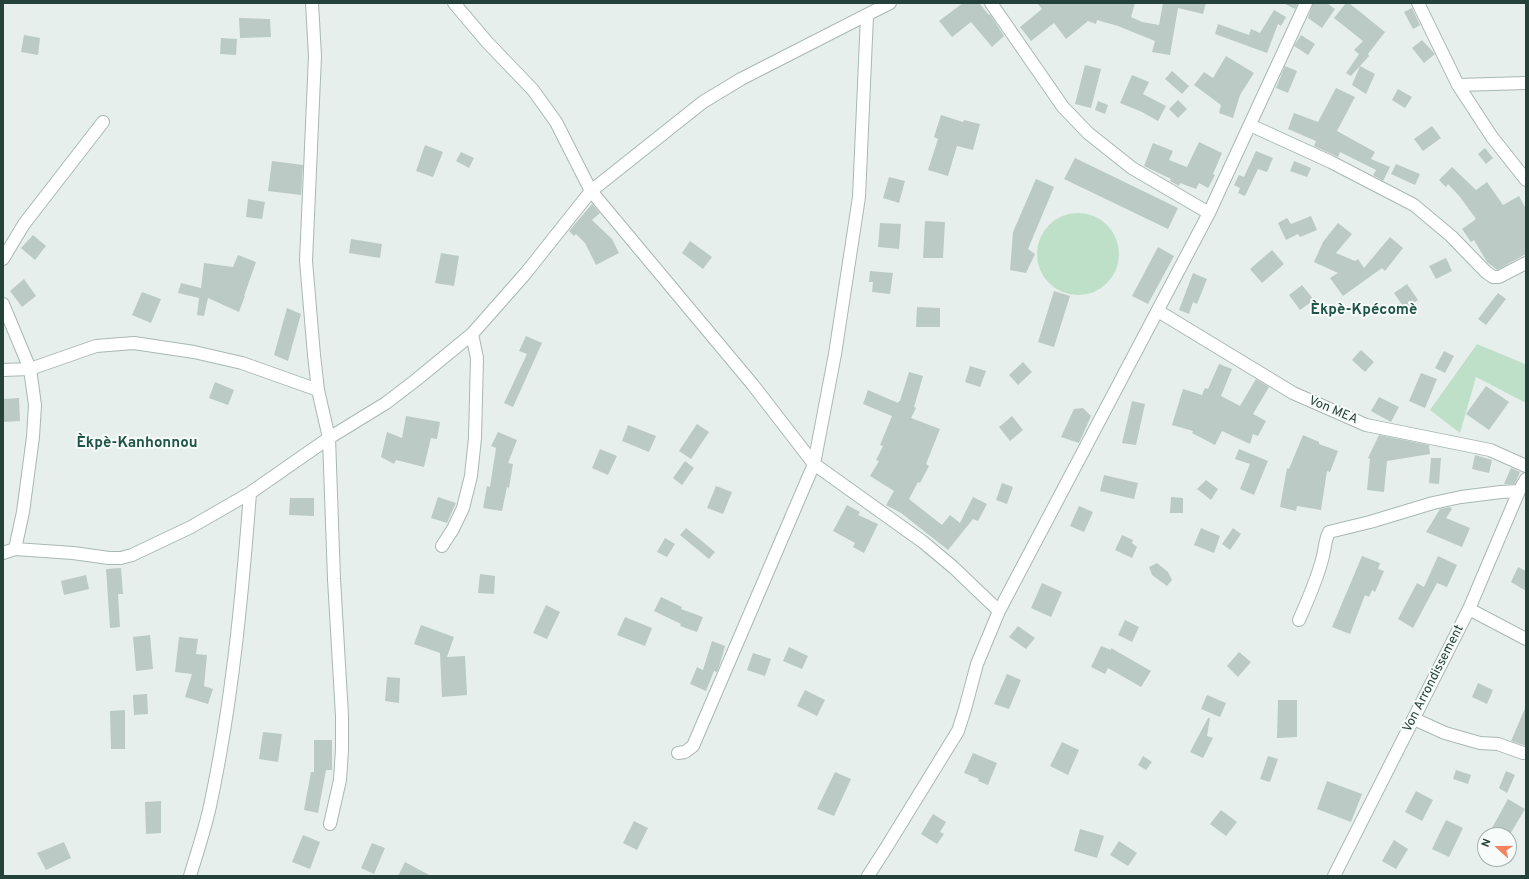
<!DOCTYPE html>
<meta charset="utf-8">
<style>
body{margin:0}
#map{position:relative;width:1529px;height:879px;overflow:hidden;background:#e6efeb;font-family:Overpass,sans-serif}
canvas{display:block}
.frame{position:absolute;inset:0;border:4px solid #24423a;pointer-events:none}
.north{position:absolute;left:1477px;top:827px;width:40px;height:40px;box-sizing:border-box;background:#f7fbf9;border:1px solid #a3b1ad;border-radius:50%;rotate:291deg;font-size:11px;font-weight:700;line-height:16px;text-align:center;color:#24423a}
.north::after{content:'';display:block;margin:auto;width:14px;height:18px;background:#f4845f;clip-path:polygon(50% 0,100% 100%,50% 72%,0 100%)}
</style>
<div id="map">
<canvas width="1529" height="879"></canvas>
<div class="frame"></div>
<div class="north">N</div>
</div>
<script>
const g = document.querySelector('canvas').getContext('2d');
g.lineJoin = 'round';
function paint(path, color) { g.fillStyle = color; g.fill(path, 'evenodd'); }
function trace(path, color, width, dash) { g.strokeStyle = color; g.lineWidth = width; g.lineCap = dash ? 'butt' : 'round'; g.setLineDash(dash || []); g.stroke(path); }
function label(font, color, halo, rows, align = 'center') {
  g.font = font + ' Overpass,sans-serif'; g.lineWidth = 4; g.setLineDash([]); g.textBaseline = 'middle'; g.strokeStyle = halo; g.fillStyle = color; for (const [text, x, y, turn = 0] of rows) {
    g.save(); g.translate(x, y); g.rotate((+turn || 0) * Math.PI / 180); g.textAlign = isNaN(turn) ? turn : align; if (halo) g.strokeText(text, 0, 0); g.fillText(text, 0, 0); g.restore();
  }
}
paint(new Path2D(`
 M1037 254a41 41 0 1 1 82 0a41 41 0 1 1-82 0Z
 M1477,344L1525,364L1526,363V403L1476,377L1460,433L1430,410Z`), '#bfe0c8');
paint(new Path2D(`
 M963,3H979L989,15L990,14L1004,36L992,47L971,22L952,37L939,21Z
 M1037,3H1135L1131,17L1142,22L1159,25L1163,3H1206L1203,14L1178,8L1170,55L1152,52L1155,41L1118,26L1097,20L1096,24L1088,21L1066,39L1054,23L1031,41L1020,27L1042,9Z
 M1283,3H1298L1295,9Z
 M1313,3H1327L1335,9L1322,28L1308,18Z
 M1346,3H1349L1385,32L1368,54L1369,56L1351,76L1346,73L1359,54L1354,50L1363,41L1334,18Z
 M1412,8L1420,25L1413,29L1404,12Z
 M1274,10L1286,17L1281,26L1278,24L1267,53L1215,34L1218,24L1249,35L1251,29L1260,33Z
 M239,18L270,19L271,37L240,38Z
 M24,35L40,38L38,55L21,52Z
 M1301,35L1315,44L1308,55L1294,46Z
 M221,38L237,39L236,55L220,54Z
 M1422,40L1435,54L1424,63L1412,48Z
 M1226,56L1254,73L1240,95L1233,118L1219,113L1221,105L1194,85L1204,72L1213,78Z
 M1085,65L1101,69L1091,108L1075,104Z
 M1285,66L1297,71L1288,93L1276,88Z
 M1360,66L1375,74L1366,94L1352,85Z
 M1172,71L1189,86L1182,94L1165,79Z
 M1132,75L1149,82L1143,94L1166,106L1158,121L1142,112L1120,103Z
 M1336,88L1355,97L1337,131L1375,152L1371,159L1390,167L1383,181L1373,175L1376,170L1340,152L1338,157L1314,146L1316,141L1288,129L1294,113L1318,122Z
 M1398,89L1412,97L1405,108L1392,100Z
 M1178,100L1187,109L1178,118L1169,109Z
 M1098,101L1108,105L1105,114L1095,110Z
 M941,115L963,122L964,120L980,124L973,150L957,146L948,176L928,170L938,139L934,137Z
 M1432,126L1441,138L1423,151L1414,139Z
 M1199,142L1222,153L1213,174L1215,175L1208,188L1199,183L1196,189L1180,183L1179,186L1170,181L1171,179L1144,166L1153,143L1173,151L1169,160L1187,167Z
 M425,145L443,152L433,177L416,171Z
 M1485,148L1493,158L1486,164L1478,154Z
 M1256,151L1273,158L1267,172L1258,169L1245,196L1238,193L1240,188L1234,185L1239,175L1244,177Z
 M461,152L474,158L469,168L456,161Z
 M1075,158L1178,208L1168,229L1064,179Z
 M272,161L303,165L301,195L268,191Z
 M1294,161L1311,168L1307,177L1290,171Z
 M1396,164L1420,174L1415,185L1391,174Z
 M1452,167L1476,190L1487,182L1503,205L1519,196L1526,209V254L1497,270L1487,262L1474,240L1471,242L1462,229L1476,219L1460,197L1448,184L1446,187L1439,180Z
 M889,177L905,181L899,203L883,198Z
 M1036,179L1054,187L1028,249L1035,254L1026,273L1010,270L1013,232Z
 M248,199L265,202L262,219L246,217Z
 M592,204L600,213L592,220L612,239L619,253L596,265L585,243L576,234L574,236L569,231Z
 M1311,216L1317,230L1300,237L1298,234L1286,240L1278,223L1287,218L1291,224Z
 M925,221L945,222L943,258H923Z
 M880,223L901,224L899,249L878,247Z
 M1338,223L1352,234L1336,253L1355,261L1358,259L1364,268L1390,237L1403,248L1385,271L1382,268L1343,296L1330,278L1338,273L1314,262L1323,242Z
 M33,235L46,246L35,260L21,248Z
 M351,239L382,244L380,258L349,253Z
 M690,241L712,257L703,269L682,253Z
 M1158,247L1174,256L1148,304L1132,296Z
 M1272,250L1284,264L1262,283L1250,269Z
 M441,253L459,256L454,286L435,283Z
 M238,255L256,262L244,296H245L239,312L208,298L204,316L197,315L199,298L178,293L181,283L201,288L204,263L233,267Z
 M1446,258L1452,271L1436,279L1429,266Z
 M870,271L893,273L890,294L872,292L873,282H869Z
 M1193,273L1207,279L1197,304L1193,302L1189,314L1179,310Z
 M24,279L36,296L22,307L10,291Z
 M1407,284L1418,300L1405,309L1394,293Z
 M1302,285L1314,300L1300,310L1289,295Z
 M1054,291L1070,296L1054,347L1038,342Z
 M142,292L161,299L151,323L132,315Z
 M1498,293L1506,299L1486,325L1478,319Z
 M917,307L940,308V327H916Z
 M287,308L301,314L288,361L274,355Z
 M526,336L542,343L513,407L504,403L527,354L519,351Z
 M1361,350L1374,362L1365,372L1352,360Z
 M1444,351L1454,356L1445,373L1435,368Z
 M1023,362L1032,372L1018,385L1009,375Z
 M1219,364L1232,369L1221,396L1240,406L1256,379L1269,387L1253,414L1266,421L1258,436L1253,434L1250,444L1222,431L1215,445L1192,433L1193,431L1172,425L1183,389L1202,395L1205,388L1208,389Z
 M970,366L986,371L980,387L965,382Z
 M909,372L923,376L914,407L916,408L911,418L940,429L926,464L929,466L920,483L918,482L909,499L942,525L950,515L960,523L973,497L987,504L978,521L973,519L948,550L901,513L886,505L894,491L870,476L879,461L876,460L883,446L880,445L892,416L863,404L868,390L898,403L899,401H900Z
 M1421,373L1437,379L1425,408L1409,401Z
 M215,382L234,390L228,405L209,398Z
 M1486,386L1509,402L1489,430L1466,414Z
 M1379,397L1399,407L1391,422L1371,411Z
 M19,398L20,421L3,422V399Z
 M1132,401L1145,404L1136,445L1122,443Z
 M1083,408L1091,416L1079,443L1061,437L1074,409Z
 M406,416L440,422L437,439L431,438L424,467L396,460L394,464L381,457L387,432L402,438Z
 M1012,416L1023,430L1010,441L999,427Z
 M697,424L709,432L691,459L679,451Z
 M628,425L656,436L649,452L622,441Z
 M498,432L517,440L508,463L513,464L509,488L507,487L502,511L483,508L487,486L490,487L496,448L491,446Z
 M1303,435L1319,442V444L1338,451L1330,472L1327,471L1321,510L1297,506L1296,511L1280,507L1287,468L1289,469Z
 M1379,435L1429,445L1430,454L1387,461L1384,492L1367,490L1370,459L1368,458Z
 M600,449L617,456L608,475L592,468Z
 M1239,449L1268,461L1254,495L1240,489L1250,464L1235,459Z
 M1475,455L1492,460L1489,473L1472,469Z
 M1431,458H1441L1439,484L1429,483Z
 M685,461L694,468L682,485L673,478Z
 M1511,468L1520,472L1515,484H1504Z
 M1104,475L1138,483L1134,499L1100,491Z
 M1206,480L1218,489L1211,500L1197,489Z
 M1002,483L1013,487L1007,504L996,500Z
 M716,486L732,492L723,514L707,508Z
 M438,497L456,503L447,523L431,518Z
 M1171,497L1183,498V513H1170Z
 M290,498H314V516L289,515Z
 M847,505L860,512L858,515L878,524L864,553L853,547L855,543L833,531Z
 M1079,506L1093,512L1084,532L1070,526Z
 M1450,507L1452,509L1446,518L1470,528L1462,547L1426,532L1440,509Z
 M686,528L715,552L709,559L680,535Z
 M1201,528L1220,536L1214,553L1194,545Z
 M1233,528L1241,534L1230,550L1222,544Z
 M1122,535L1133,540L1132,543L1137,547L1132,558L1115,550Z
 M665,538L675,544L667,557L657,552Z
 M1362,556L1380,563L1378,569L1384,571L1375,592L1372,590L1369,597L1365,595L1350,634L1332,627Z
 M1438,556L1457,565L1447,587L1437,583L1413,628L1398,619L1417,583L1424,587Z
 M1157,563L1168,572L1172,580L1167,586L1152,575L1149,567Z
 M1518,567L1526,571V591L1511,582Z
 M121,568L123,594H118L120,627L110,628L106,569Z
 M480,574L495,576L494,594L478,593Z
 M86,575L89,589L64,595L61,581Z
 M1042,583L1062,592L1051,617L1031,608Z
 M661,597L682,607L681,609L703,617L697,632L680,626L681,624L654,611Z
 M546,605L560,612L547,639L533,633Z
 M625,617L652,628L645,646L617,635Z
 M1125,620L1139,627L1132,642L1118,635Z
 M421,625L454,637L447,657L465,656L467,695L442,697L440,653L414,644Z
 M1018,626L1035,638L1026,649L1009,637Z
 M150,635L153,669L136,671L133,637Z
 M179,637L198,639L196,654L207,655L204,686L213,689L208,704L185,697L192,674L175,672Z
 M712,641L725,646L719,667L717,672L714,671L706,691L690,684L697,667L703,670Z
 M1101,646L1111,650V648L1151,671L1141,687L1108,668L1105,674L1091,667Z
 M789,647L808,656L802,669L783,661Z
 M1239,652L1251,662L1238,677L1227,666Z
 M753,653L771,659L765,676L747,670Z
 M1007,674L1021,680L1009,709L994,704Z
 M387,677L400,678L399,703L385,701Z
 M1478,683L1493,690L1487,704L1472,697Z
 M805,690L825,700L817,716L797,706Z
 M147,694L148,714L134,715L133,695Z
 M1207,695L1226,703L1220,717L1201,709Z
 M1278,700H1297V737L1277,738Z
 M1526,706V746L1511,741Z
 M125,710V749H111L110,711Z
 M1208,718H1210L1207,736L1213,738L1203,758L1190,752Z
 M263,732L282,734L278,762L259,759Z
 M314,740H332V770H326L318,813L304,810L311,772H314Z
 M1062,742L1079,750L1068,775L1050,766Z
 M973,753L997,763L988,785L978,781L979,779L964,773Z
 M1143,756L1152,762L1146,770L1138,765Z
 M1268,756L1278,759L1270,782L1260,779Z
 M1456,770L1471,775L1468,784L1453,779Z
 M1506,771L1515,775L1507,793L1499,788Z
 M835,772L851,779L834,816L817,809Z
 M1327,781L1362,794L1351,822L1317,809Z
 M1416,791L1433,800L1422,821L1405,812Z
 M1508,799L1525,809L1509,836V835H1504L1492,828Z
 M161,801V833L146,834L145,802Z
 M1221,810L1237,822L1226,836L1210,824Z
 M933,814L946,822L940,832L944,834L937,844L921,834Z
 M1446,820L1463,828L1449,857L1432,849Z
 M634,821L648,828L637,850L623,843Z
 M1080,829L1104,836L1097,858L1074,851Z
 M303,835L320,842L310,869L292,862Z
 M1394,840L1408,849L1396,869L1382,861Z
 M1119,841L1137,853L1128,866L1110,855Z
 M64,842L71,858L46,870L37,853Z
 M372,843L385,848L374,874L361,868Z
 M405,862L431,876H398Z`), '#bbcac4');
const minor = new Path2D(`
 M312,3L315,56L306,261L314,355L318,390L329,438L334,579L342,716V749L340,780L330,824
 M454,3L487,42L533,90L556,122L591,191L753,385L814,464L923,542L953,567L999,611
 M991,3L1063,107L1088,133L1132,168L1209,213
 M1418,3L1458,85L1492,137L1526,180
 M1458,85L1526,83
 M1250,125L1331,162L1414,205L1451,236L1486,272L1493,277H1499L1526,263
 M3,259L24,224L103,122
 M3,304L30,369L35,405L33,437L23,512L15,549L3,553
 M1158,311L1293,393L1366,425L1490,450L1526,466
 M3,370L30,369L96,346L134,343L194,352L242,363L318,390
 M442,546L453,529L463,508L471,476L475,438L477,358L472,334
 M15,549L73,553L109,558H121L132,555L191,527L250,493L329,438L386,403L416,380L472,334L525,274L591,191L703,102L741,79L890,3
 M1469,609L1526,639
 M1299,620C1308,600 1318,577 1323,556C1325,548 1325,540 1329,532L1370,522L1433,503L1461,497L1501,492L1519,491
 M1414,719L1445,733L1480,743L1498,744L1523,753
 M678,753L685,752L693,746L814,464L835,354L859,197L867,16
 M190,876C197,853 205,829 210,806C232,703 242,598 250,493
 M868,876L886,848L958,731L965,709L977,664L999,611L1209,213L1306,3
 M1334,876L1469,609L1519,491L1526,479`);
trace(minor, '#a8b8b2', 14);
trace(minor, '#fff', 12);
label('13px', '#24423a', '#f7fbf9', [
 ["Von MEA",1333,411,23],
 ["Von Arrondissement",1434,679,-63]
]);
label('bold 15px', '#1f5548', '#f7fbf9', [
 ["Èkpè-Kpécomè",1364,311],
 ["Èkpè-Kanhonnou",137,444]
]);
</script>
